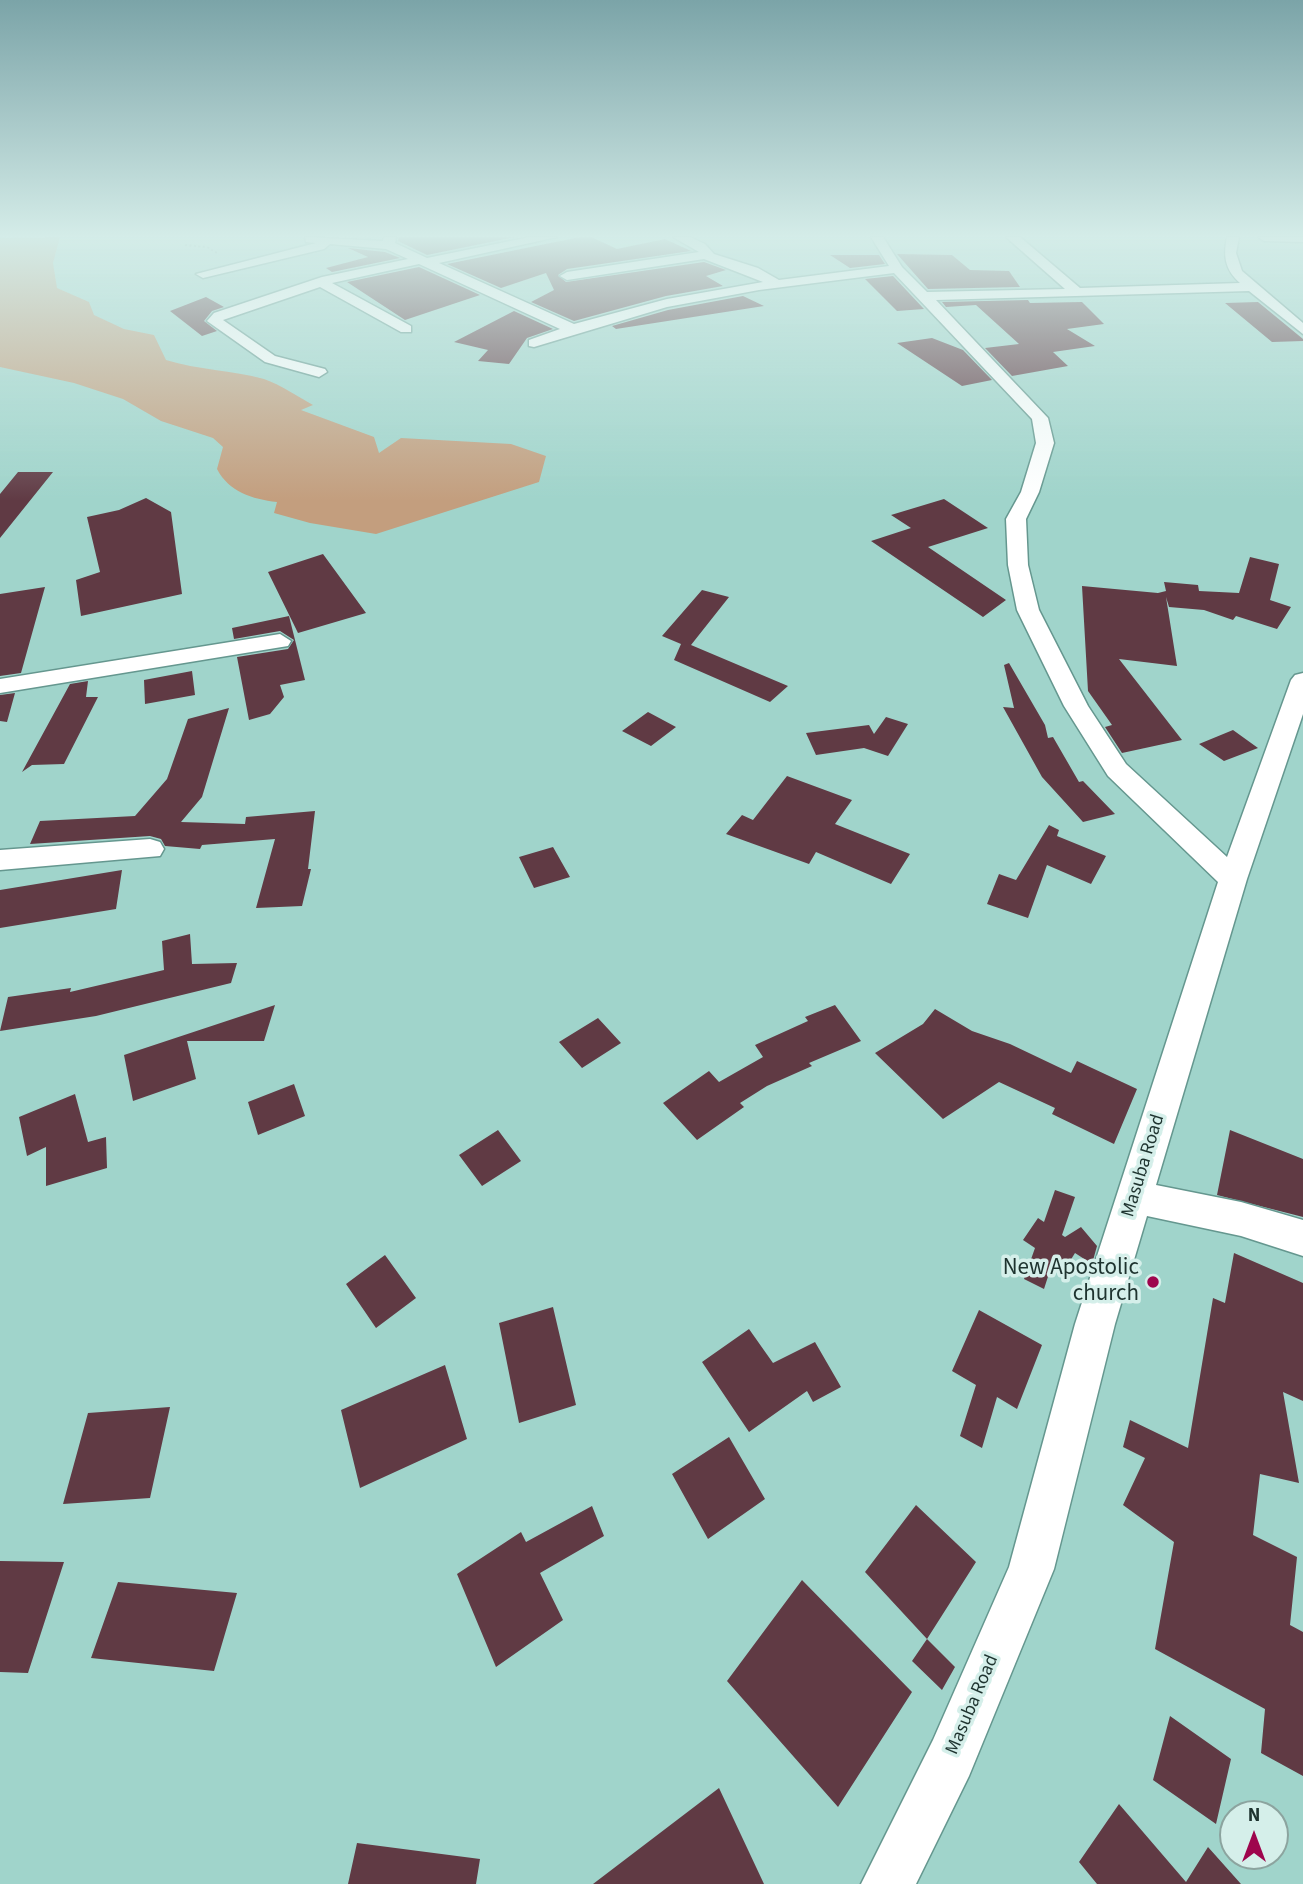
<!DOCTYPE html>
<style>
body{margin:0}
#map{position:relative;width:1303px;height:1884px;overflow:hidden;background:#a0d4cb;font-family:"Source Sans 3",sans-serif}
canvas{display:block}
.north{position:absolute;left:1219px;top:1800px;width:70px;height:70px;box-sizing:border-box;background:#d5efea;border:2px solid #8ca49f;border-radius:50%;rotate:0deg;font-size:19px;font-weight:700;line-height:28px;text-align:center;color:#1e332f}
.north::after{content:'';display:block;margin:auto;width:24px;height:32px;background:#9e054d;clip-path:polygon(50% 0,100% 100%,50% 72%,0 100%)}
</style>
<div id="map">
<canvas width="1303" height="1884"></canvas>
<div class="north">N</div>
</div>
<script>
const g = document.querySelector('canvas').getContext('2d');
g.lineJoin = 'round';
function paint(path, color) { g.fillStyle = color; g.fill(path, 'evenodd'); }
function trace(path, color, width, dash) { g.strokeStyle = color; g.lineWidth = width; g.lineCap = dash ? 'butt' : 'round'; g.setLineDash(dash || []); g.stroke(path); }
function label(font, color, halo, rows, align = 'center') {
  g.font = font + ' "Source Sans 3",sans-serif'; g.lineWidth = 7; g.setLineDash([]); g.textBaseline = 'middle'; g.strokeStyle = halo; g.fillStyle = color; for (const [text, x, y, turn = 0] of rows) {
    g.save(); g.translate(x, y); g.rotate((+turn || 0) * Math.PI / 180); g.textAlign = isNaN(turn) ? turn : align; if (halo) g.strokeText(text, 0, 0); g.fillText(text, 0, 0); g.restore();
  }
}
paint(new Path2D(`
 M60,237L53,263L57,288L89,302L94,315L124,329L154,335L166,360C198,370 232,370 264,379C281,385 297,396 313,405L301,410L374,437L379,453L401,438L511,444L546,456L539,482L376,534L310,523L274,513L277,502C252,499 229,492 217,469L223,447L213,438L161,421L123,399L74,383L0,367V238Z`), '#c39e7e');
paint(new Path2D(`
 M399,237H515L427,255L398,241Z
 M580,237H591L617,249L665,239L691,251L567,269L558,275L566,282L704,262L726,270L706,276L723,286L666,296L574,321L531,302L554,290L546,273L501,288L447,264Z
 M348,248L385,252L400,258L332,272L326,268L368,257Z
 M897,254L952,255L970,270L1009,271L1020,287L928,289Z
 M830,255H879L885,264L850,268Z
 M419,267L480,295L405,320L347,282Z
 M893,276L924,309L897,311L865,279Z
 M743,296L764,306L616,329L612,326L668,310Z
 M206,297L224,307L212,311L204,321L217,331L202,336L170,311Z
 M1028,300L1030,303L1082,302L1104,324L1067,329L1095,346L1053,352L1068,366L1012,376L985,348L1019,344L976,305L946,307L942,302Z
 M1258,302L1303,339V341L1272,342L1225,303Z
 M514,311L553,329L527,338L509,364L478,361L488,350L454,342Z
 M932,338L963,350L992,380L962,386L897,343Z
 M18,472H53L0,538V494Z
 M146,498L171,512L182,594L81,616L76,580L100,572L87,517L119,510Z
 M944,499L988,528L928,547L1006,600L983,617L871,541L911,528L891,515Z
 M323,554L366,613L298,633L268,572Z
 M1250,557L1279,564L1270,600L1291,607L1277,629L1236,616L1233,620L1204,610L1169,607L1166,597L1177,666L1119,659L1182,740L1122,753L1105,727L1112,725L1088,691L1082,586L1158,593L1166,591L1164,582L1198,585L1199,591L1239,593Z
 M45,587L21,673L0,676V594Z
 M702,590L729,597L691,645L788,686L770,702L674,660L681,644L662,636Z
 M289,616L305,680L280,685L284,697L270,714L249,720L237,657L288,649L294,640L280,631L234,639L232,628Z
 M1009,663L1045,725L1048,738L1053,737L1079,782L1083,781L1115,814L1083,822L1042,777L1003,707L1014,708L1004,665Z
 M192,671L195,695L145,704L144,680Z
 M88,681L86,697H98L64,764L32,765L22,772L70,684Z
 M15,693L7,722L0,721V695Z
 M229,708L202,797L181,822L245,824L246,817L315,811L308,869H311L302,906L256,908L275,839L202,845L200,849L165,846L161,839L150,836L30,844L40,821L135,816L167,779L188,719Z
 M648,712L676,727L651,746L622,731Z
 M886,717L908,724L888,756L864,748L816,755L806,733L869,725L874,734Z
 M1233,730L1258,748L1224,761L1199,744Z
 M787,776L852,800L835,824L910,854L891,884L816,852L809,864L726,834L742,815L753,820Z
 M1049,825L1059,830L1057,836L1106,856L1091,884L1047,865L1028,918L987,904L999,874L1016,880Z
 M553,847L570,877L534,888L519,857Z
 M122,870L116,909L0,928V890Z
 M190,934L192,964L237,963L231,983L96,1016L0,1031L8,997L71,988L70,992L164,970L162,941Z
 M275,1005L264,1041H187L196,1079L133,1101L124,1055Z
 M835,1005L861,1041L809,1063L812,1066L767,1086L740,1103L744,1107L697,1140L663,1103L709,1071L719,1082L763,1057L755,1045L808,1021L805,1017Z
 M935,1009L972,1031L1010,1044L1071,1073L1077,1061L1137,1089L1114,1144L1052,1114L1055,1108L999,1082L943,1119L875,1053L923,1024Z
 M598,1018L621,1043L582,1068L559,1042Z
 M294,1084L305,1116L258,1135L248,1102Z
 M75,1094L88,1142L106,1137L107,1168L46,1186V1147L27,1156L19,1117Z
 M498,1130L521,1161L482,1186L459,1155Z
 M1230,1130L1303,1159V1217L1217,1195Z
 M1055,1190L1075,1197L1062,1235L1065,1237L1081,1227L1097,1246L1092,1264L1075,1253L1065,1269L1053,1261L1044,1289L1024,1279L1035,1248L1023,1240L1038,1218L1044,1222Z
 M1234,1253L1303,1283V1401L1283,1392L1299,1483L1260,1474L1253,1535L1297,1557L1290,1625L1303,1632V1776L1261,1753L1265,1709L1155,1649L1174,1542L1123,1505L1145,1458L1123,1447L1130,1420L1188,1448L1213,1298L1225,1303Z
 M385,1255L416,1298L376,1328L346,1284Z
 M553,1307L576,1405L519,1423L499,1323Z
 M979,1310L1042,1345L1017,1409L997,1397L982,1448L960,1436L976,1385L952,1371Z
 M749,1329L773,1363L815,1342L841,1387L813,1402L807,1391L749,1432L702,1362Z
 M445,1365L467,1439L360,1488L341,1410Z
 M170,1407L150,1498L63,1504L88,1413Z
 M729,1437L765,1499L708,1539L672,1474Z
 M916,1505L976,1562L927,1639L865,1572Z
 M592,1506L604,1536L540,1573L563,1620L496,1667L457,1574L521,1532L526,1542Z
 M0,1561L64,1562L28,1673L0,1672Z
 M802,1580L912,1692L838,1807L727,1681Z
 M118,1582L237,1593L214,1671L91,1658Z
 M927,1639L955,1667L942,1690L912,1661Z
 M1170,1716L1231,1759L1216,1824L1153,1780Z
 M719,1788L764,1884H593Z
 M1119,1804L1186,1882L1208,1847L1241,1884H1097L1079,1862Z
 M357,1843L480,1859L476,1884H348Z`), '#603a44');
const minor = new Path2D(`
 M305,237L383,241L384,237H396L395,243L427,258L530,237H557L439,263L574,324L667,299L763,282L704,259L567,280L560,276L567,272L699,252L673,237H690L705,244L714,254L758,268L779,280L889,266L871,237H883L902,267L927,292L1065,289L1006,237H1020L1080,288L1240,283C1225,270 1223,256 1227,237H1239L1236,253L1242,271L1303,323V334L1249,291L936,300L1048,418L1054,443L1039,492L1026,519L1028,565L1039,610L1088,706L1126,764L1227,857L1291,680L1295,675L1303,673V714L1247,879L1156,1185L1241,1202L1303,1220V1256L1241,1236L1147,1216L1115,1324L1054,1569L969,1776L916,1884H861L933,1740L1009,1567L1075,1324L1218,882L1108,776L1064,706L1017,610L1008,565L1006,519L1021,492L1036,443L1032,419L894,273L759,290L667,307L534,347L529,346V340L560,329L419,264L332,283L411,326V332H401L320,287L223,320L275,356L325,369L327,372L319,377L265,362L207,321L214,313L322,277L408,259L386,249L330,244L324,249L203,278L196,274L316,243L306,242Z
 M1258,237H1303V242L1264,241Z
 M280,634L291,641L288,646L0,693V679Z
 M150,839L160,842L164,849L160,856L0,870V850Z`);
trace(minor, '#65978f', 3);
trace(new Path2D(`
 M185,245L207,247L217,253`), '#709891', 2, [2, 2.5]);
paint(minor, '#fff');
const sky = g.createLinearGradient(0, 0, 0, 501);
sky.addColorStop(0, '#7ba4a8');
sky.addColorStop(0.47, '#d4ece8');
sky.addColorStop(1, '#d4ece800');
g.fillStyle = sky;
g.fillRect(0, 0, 1303, 501);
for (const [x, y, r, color] of [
 [1153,1282,7,"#9e054d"]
]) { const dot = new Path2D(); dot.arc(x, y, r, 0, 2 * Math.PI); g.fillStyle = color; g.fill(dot); trace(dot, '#d5efea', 2.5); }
label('19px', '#1e332f', '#d5efea', [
 ["Masuba Road",1144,1166,-73],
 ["Masuba Road",973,1705,-67]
]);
label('23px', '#1e332f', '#d5efea', [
 ["New Apostolic",1139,1269],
 ["church",1139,1295]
], 'right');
</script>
